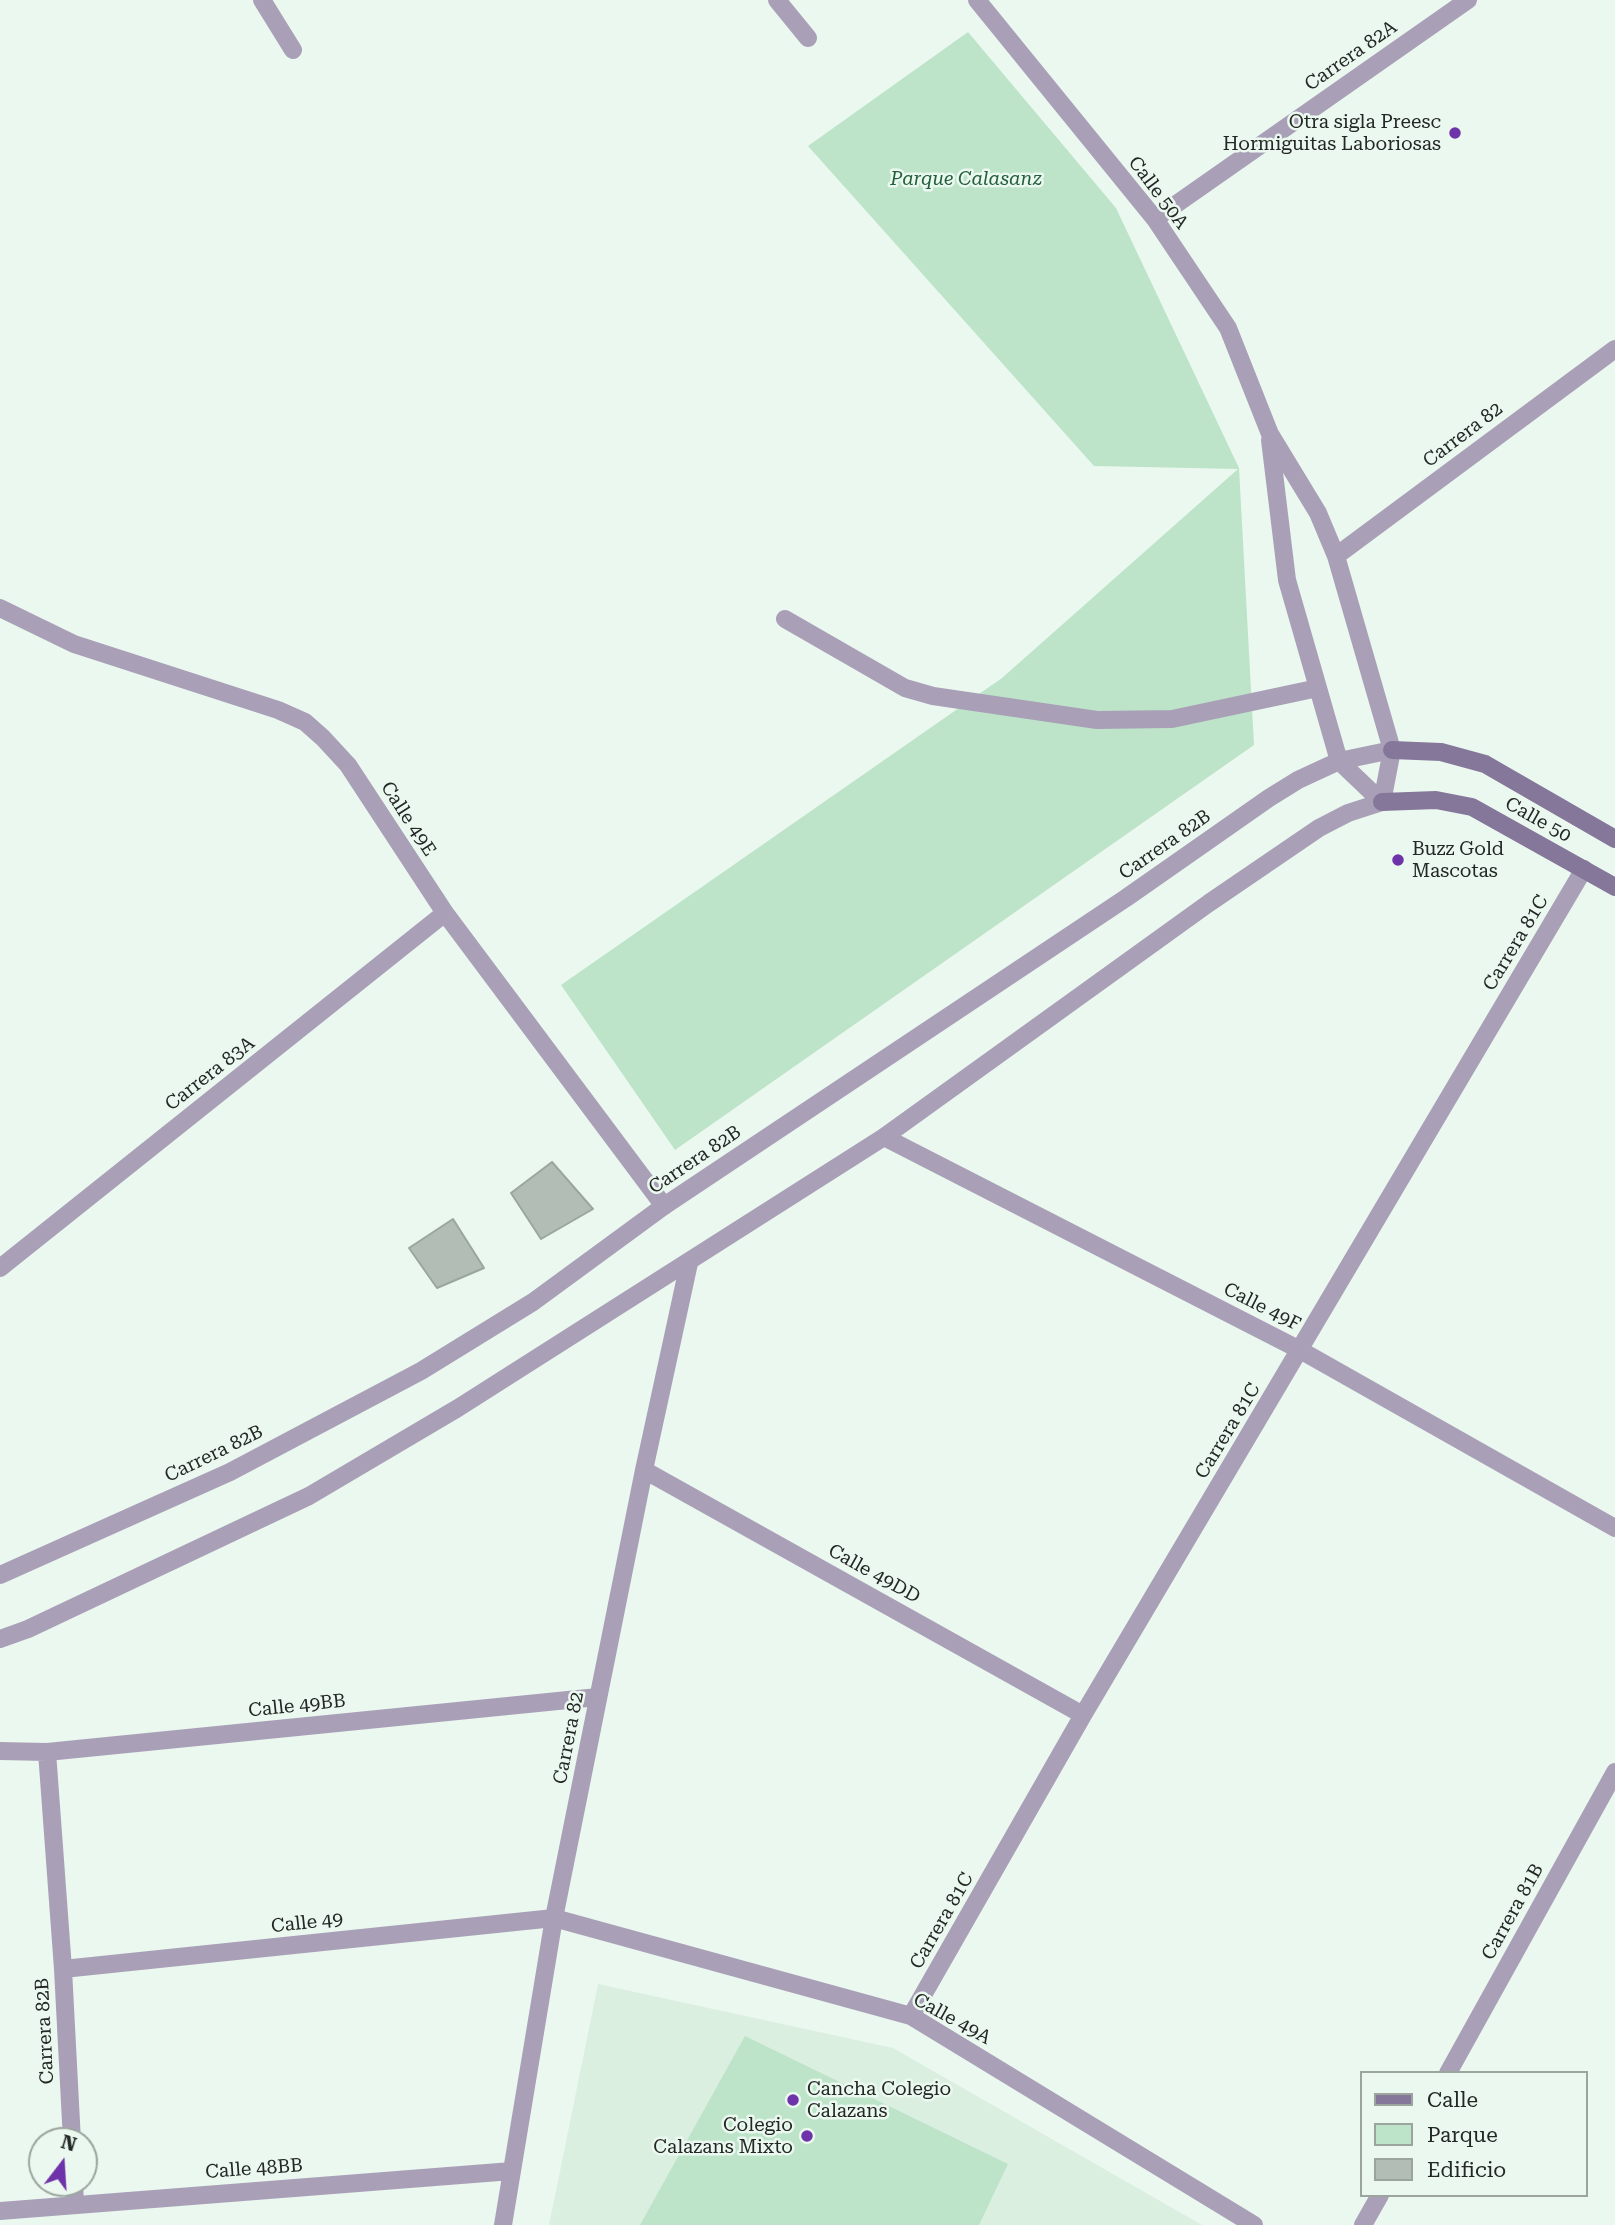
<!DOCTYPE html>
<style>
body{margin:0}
#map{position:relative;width:1615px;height:2225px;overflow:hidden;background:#ebf8ef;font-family:"Roboto Serif",serif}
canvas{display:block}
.legend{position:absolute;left:1360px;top:2071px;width:228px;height:126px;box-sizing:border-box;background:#ebf8ef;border:2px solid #9ba59e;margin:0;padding:9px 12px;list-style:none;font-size:21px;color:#232825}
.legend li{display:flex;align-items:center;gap:14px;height:35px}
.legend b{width:35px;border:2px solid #9ba59e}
.north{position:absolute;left:28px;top:2127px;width:70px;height:70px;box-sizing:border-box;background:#ebf8ef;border:2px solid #9ba59e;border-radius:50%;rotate:17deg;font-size:19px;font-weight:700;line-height:28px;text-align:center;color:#232825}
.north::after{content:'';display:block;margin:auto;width:24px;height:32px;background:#6f33a9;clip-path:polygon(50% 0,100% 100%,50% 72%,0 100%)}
</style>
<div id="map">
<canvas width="1615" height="2225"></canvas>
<ul class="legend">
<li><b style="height:9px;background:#85779a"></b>Calle</li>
<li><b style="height:19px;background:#bde4c9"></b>Parque</li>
<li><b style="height:19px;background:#b2beb5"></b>Edificio</li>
</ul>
<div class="north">N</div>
</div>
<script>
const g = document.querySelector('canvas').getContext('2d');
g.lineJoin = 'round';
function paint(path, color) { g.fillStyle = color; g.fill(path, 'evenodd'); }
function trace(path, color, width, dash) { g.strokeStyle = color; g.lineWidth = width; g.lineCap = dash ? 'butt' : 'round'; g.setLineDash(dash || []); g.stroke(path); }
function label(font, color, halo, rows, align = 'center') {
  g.font = font + ' "Roboto Serif",serif'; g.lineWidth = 5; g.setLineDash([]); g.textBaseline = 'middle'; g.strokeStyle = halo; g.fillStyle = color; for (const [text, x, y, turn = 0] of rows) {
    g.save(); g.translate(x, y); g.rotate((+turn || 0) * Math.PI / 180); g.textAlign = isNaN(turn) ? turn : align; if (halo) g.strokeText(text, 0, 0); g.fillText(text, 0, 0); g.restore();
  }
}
paint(new Path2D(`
 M598,1984L893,2048L1202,2225H549Z`), '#dbefe1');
paint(new Path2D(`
 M968,32L1116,208L1239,468L1254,745L675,1150L561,985L1002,678L1238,469L1094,466L808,146Z
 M745,2036L1008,2164L979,2225H640Z`), '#bde4c9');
const building = new Path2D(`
 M552,1162L593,1209L541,1239L511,1193Z
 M453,1219L484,1268L437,1288L409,1248Z`);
paint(building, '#b2beb5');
trace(building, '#9aa69e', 2);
trace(new Path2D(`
 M262,0L293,50
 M777,0L808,38
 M977,0L1155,219L1228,328L1270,434L1318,513L1336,556L1392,750L1382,802
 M1155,219L1468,0
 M1270,440L1287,580L1339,761L1382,802
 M1336,556L1615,349
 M0,608L74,644L278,710L305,722L323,738L348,765L445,913L664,1206
 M785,619L905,688L933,696L1097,720L1172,719L1318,688
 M884,1137L1300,1350L1615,1528
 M0,1268L445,913
 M644,1470L1083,1715
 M0,1751L47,1752L598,1697
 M47,1752L63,1969L72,2141
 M63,1969L554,1918L911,2016L1254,2225
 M911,2016L1083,1715L1584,869
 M1448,2073L1615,1772
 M74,2183L75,2204
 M0,2211L512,2171
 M503,2225L554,1918L644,1470L689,1263
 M1363,2225L1380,2195`), '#a9a0b8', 18);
trace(new Path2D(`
 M0,1575L230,1472L421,1371L533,1302L664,1206L1126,898L1269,798L1298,780L1339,761L1392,750
 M0,1639L28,1629L309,1496L458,1408L884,1137L1209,903L1319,828L1348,813L1382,802`), '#a9a0b8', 18);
trace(new Path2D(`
 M1392,750L1441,752L1485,764L1615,839
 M1382,802L1436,800L1472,807L1615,887`), '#85779a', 18);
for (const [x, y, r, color] of [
 [1455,133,7,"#6f33a9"],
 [1398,860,7,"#6f33a9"],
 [793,2100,7,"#6f33a9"],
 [807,2136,7,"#6f33a9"]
]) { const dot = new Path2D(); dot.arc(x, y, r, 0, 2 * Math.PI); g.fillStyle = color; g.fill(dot); trace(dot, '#ebf8ef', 2.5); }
label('19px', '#232825', '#ebf8ef', [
 ["Carrera 82A",1351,56,-35],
 ["Calle 50A",1158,193,53],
 ["Carrera 82",1463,435,-37],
 ["Calle 49E",408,819,57],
 ["Calle 50",1538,820,29],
 ["Carrera 82B",1165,845,-35],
 ["Carrera 81C",1516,943,-59],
 ["Carrera 83A",210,1074,-38],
 ["Carrera 82B",695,1160,-34],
 ["Calle 49F",1262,1307,27],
 ["Carrera 81C",1228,1431,-59],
 ["Carrera 82B",214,1454,-26],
 ["Calle 49DD",874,1574,29],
 ["Calle 49BB",297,1706,-6],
 ["Carrera 82",569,1738,-79],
 ["Carrera 81B",1513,1912,-61],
 ["Carrera 81C",942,1921,-60],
 ["Calle 49",307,1923,-6],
 ["Calle 49A",952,2019,29],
 ["Carrera 82B",45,2031,-93],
 ["Calle 48BB",254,2169,-4]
]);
label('19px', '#232825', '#ebf8ef', [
 ["Otra sigla Preesc",1441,122],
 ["Hormiguitas Laboriosas",1441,144],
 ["Buzz Gold",1412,849,"left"],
 ["Mascotas",1412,871,"left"],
 ["Cancha Colegio",807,2089,"left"],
 ["Calazans",807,2111,"left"],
 ["Colegio",793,2125],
 ["Calazans Mixto",793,2147]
], 'right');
label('italic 19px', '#21603b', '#ebf8ef', [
 ["Parque Calasanz",966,179]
]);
</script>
